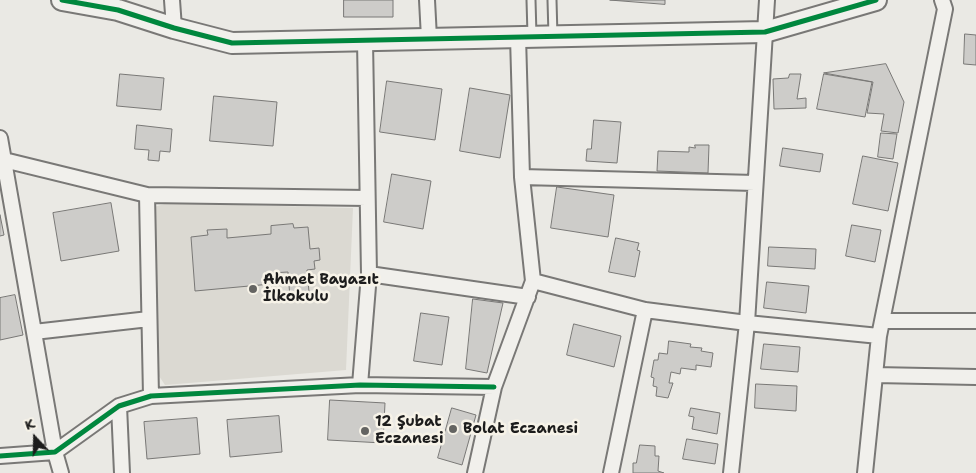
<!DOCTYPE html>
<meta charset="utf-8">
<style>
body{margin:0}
#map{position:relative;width:976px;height:473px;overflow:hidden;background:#eae9e4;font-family:"Shantell Sans",sans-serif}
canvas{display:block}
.north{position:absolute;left:10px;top:413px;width:50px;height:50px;-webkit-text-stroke:4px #f7f3e8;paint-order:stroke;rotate:339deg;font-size:14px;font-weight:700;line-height:20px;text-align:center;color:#1c1c1c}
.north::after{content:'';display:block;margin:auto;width:18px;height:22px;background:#1c1c1c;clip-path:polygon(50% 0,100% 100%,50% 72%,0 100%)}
</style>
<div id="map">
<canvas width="976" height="473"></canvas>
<div class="north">K</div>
</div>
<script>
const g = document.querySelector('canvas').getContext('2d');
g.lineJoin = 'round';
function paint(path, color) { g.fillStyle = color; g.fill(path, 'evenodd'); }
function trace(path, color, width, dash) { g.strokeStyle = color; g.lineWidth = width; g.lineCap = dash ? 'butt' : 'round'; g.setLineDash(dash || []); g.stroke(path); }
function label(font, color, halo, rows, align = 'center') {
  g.font = font + ' "Shantell Sans",sans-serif'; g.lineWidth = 5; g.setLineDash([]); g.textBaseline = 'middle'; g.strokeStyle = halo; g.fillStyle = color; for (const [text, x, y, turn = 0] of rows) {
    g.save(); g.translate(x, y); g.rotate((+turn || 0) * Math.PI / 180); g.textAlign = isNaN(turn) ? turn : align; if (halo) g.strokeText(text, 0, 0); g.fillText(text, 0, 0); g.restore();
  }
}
paint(new Path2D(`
 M168,203L353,208L346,370L165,385L159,376L154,207Z`), '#dbd9d2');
const building = new Path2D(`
 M344,0H393V17H344Z
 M610,0H665V4Z
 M965,34L976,35V65L964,64Z
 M886,64L904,102L898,133L881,131L884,114L867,113L873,82L824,73Z
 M120,74L164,78L161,110L117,106Z
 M790,74H801L797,99L806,98V108L774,109L773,79L788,78Z
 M824,74L872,82L865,117L817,109Z
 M387,81L442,89L435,140L380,132Z
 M470,88L510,95L500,158L460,151Z
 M214,96L277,102L273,146L210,141Z
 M594,120L621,122L617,163L586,161L587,149H591Z
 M137,125L172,129L170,152L160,151L159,161L148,160L149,150L135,149Z
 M881,133L897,134L893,159L878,157Z
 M695,145H709L708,173L657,171L658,151L689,152V147L695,148Z
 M783,148L823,154L820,172L780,166Z
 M863,156L898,163L888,211L853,204Z
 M392,174L431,181L423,229L384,222Z
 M557,187L614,195L608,237L551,228Z
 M111,203L119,251L61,261L53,213Z
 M0,215L4,235L0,236Z
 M293,224L294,228L308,227L310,249L319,248L320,260L314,261L315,269L307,270L309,292L297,293V298H290L288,272L270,273L271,284L195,291L191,237L208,235L207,230L227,229V238L271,234V226Z
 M852,225L881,230L875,262L846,256Z
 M616,238L639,243L637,250L640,251L635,277L609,272Z
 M769,247L816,249L815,269L768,266Z
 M767,282L809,286L806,313L764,308Z
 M15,295L23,335L0,340V298Z
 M473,299L503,303L487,373L466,369Z
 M421,313L449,317L442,365L414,361Z
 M574,324L621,336L614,367L567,355Z
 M669,341L691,344L690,347L702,348L701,351L713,353L711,367L696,365V370L681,368L680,374L671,372L669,383H673L668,398L656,396L657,387L653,386L654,378L651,377L654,360H658L659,353L667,354Z
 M764,344L800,347L798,372L761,369Z
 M756,384L797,386L796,411L755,408Z
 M330,400L385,403L383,443L328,440Z
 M452,408L476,415L462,465L438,458Z
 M691,408L720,413L717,434L692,429L694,417L689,416Z
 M279,416L282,452L230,457L227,420Z
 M197,418L200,454L147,459L144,422Z
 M687,439L718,444L715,464L683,459Z
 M640,445L655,446V456H659L658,471L664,473H633V463H636Z`);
paint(building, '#cdccc9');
trace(building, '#797876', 1);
const lane = new Path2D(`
 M531,0L532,35
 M552,0L553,36`);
const street = new Path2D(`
 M172,0L174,28
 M427,0L429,38
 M0,138L55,452L61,473
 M0,159L147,195L367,198
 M522,177L755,183
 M147,195L151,396
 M369,274L528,297
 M533,281L645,310L747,323L879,336
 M882,321H976
 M34,332L149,319
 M875,375L976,377
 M360,385L369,274L365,41
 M119,406L122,473
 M0,456L55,452L119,406L151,396L360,385L494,387
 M475,473L494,387L533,281L522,177L518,37
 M611,473L645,310
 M731,473L747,323L767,0
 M865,473L879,336L945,9L942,0`);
const secondary = new Path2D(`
 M62,0L118,10L174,28L232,43L765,32L876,0`);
trace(lane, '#797876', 11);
trace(street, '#797876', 18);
trace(secondary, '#797876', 24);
trace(lane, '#f1f0ec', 7);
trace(street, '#f1f0ec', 14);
trace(secondary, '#f1f0ec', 20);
trace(new Path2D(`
 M62,0L118,10L174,28L232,43L765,32L876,0
 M0,456L55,452L119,406L151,396L360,385L494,387`), '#00873e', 5);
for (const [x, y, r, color] of [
 [253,289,5,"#646462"],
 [453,429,5,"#646462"],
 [365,431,5,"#646462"]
]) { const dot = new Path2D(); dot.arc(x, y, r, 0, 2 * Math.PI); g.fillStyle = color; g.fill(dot); trace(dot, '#f7f3e8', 2); }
label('bold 15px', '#1c1c1c', '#f7f3e8', [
 ["Ahmet Bayazıt",263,280],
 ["İlkokulu",263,297],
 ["12 Şubat",375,422],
 ["Eczanesi",375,439],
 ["Bolat Eczanesi",463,429]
], 'left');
</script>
